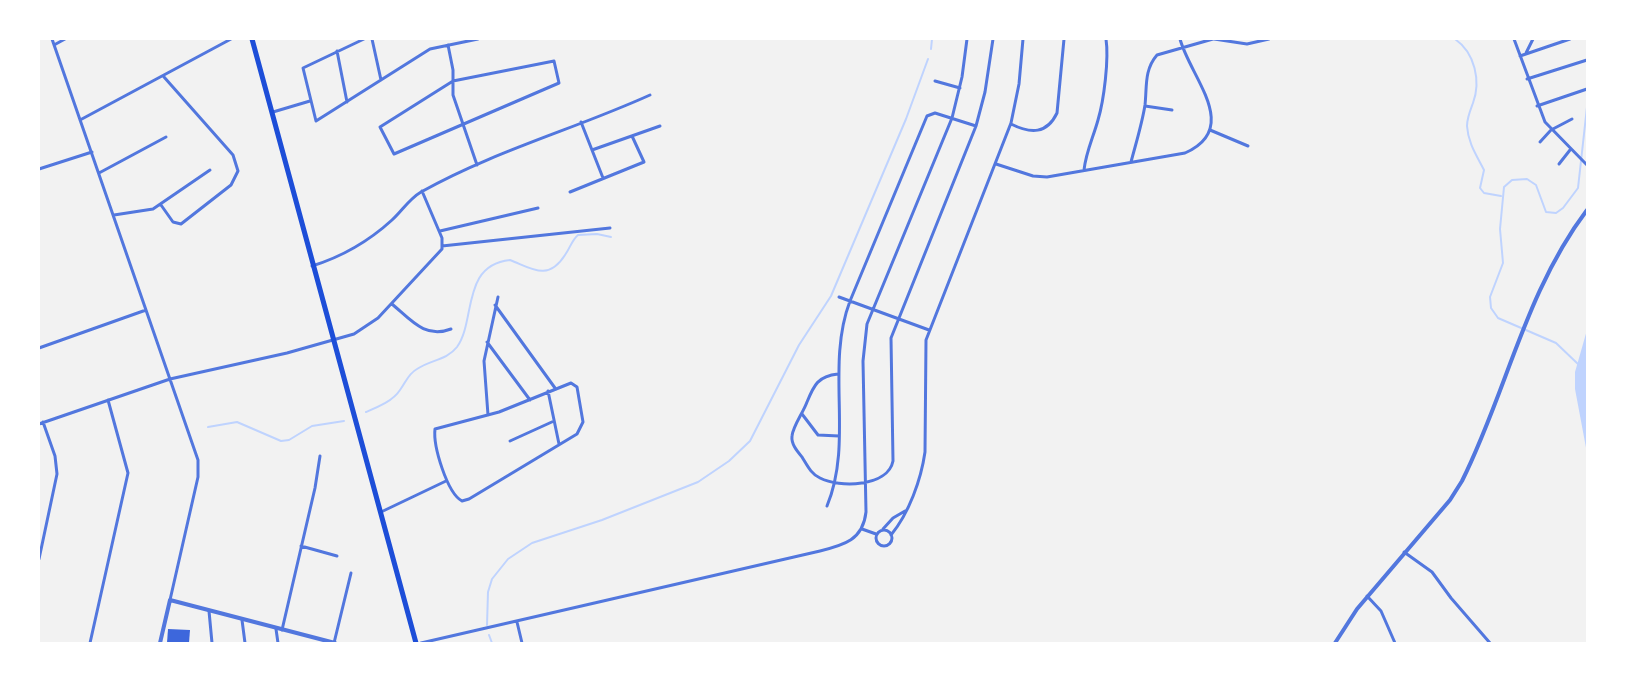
<!DOCTYPE html>
<style>
body{margin:0}
#map{position:relative;width:1626px;height:682px;overflow:hidden;background:#f2f2f2;font-family:"PT Sans Narrow",sans-serif}
canvas{display:block}
.frame{position:absolute;inset:0;border:40px solid #fff;pointer-events:none}
</style>
<div id="map">
<canvas width="1626" height="682"></canvas>
<div class="frame"></div>
</div>
<script>
const g = document.querySelector('canvas').getContext('2d');
g.lineJoin = 'round';
function paint(path, color) { g.fillStyle = color; g.fill(path, 'evenodd'); }
function trace(path, color, width, dash) { g.strokeStyle = color; g.lineWidth = width; g.lineCap = dash ? 'butt' : 'round'; g.setLineDash(dash || []); g.stroke(path); }
paint(new Path2D(`
 M1587,330V453L1575,389V372Z`), '#bfd3fe');
trace(new Path2D(`
 M1455,39C1475,53 1481,81 1473,103C1470,111 1467,118 1467,126C1468,143 1477,156 1484,170L1480,188L1484,193L1501,196
 M931,49L932,39
 M1578,364L1556,343L1498,318L1491,308L1490,297L1503,263L1500,229L1504,187L1512,180L1527,179L1536,185L1546,212L1556,213L1563,208L1578,188L1587,107
 M366,412C378,407 393,401 400,390C406,382 408,374 417,369C430,360 447,360 457,347C476,321 461,265 510,260C531,268 548,282 565,255C570,248 572,240 578,235L597,234L611,237
 M208,427L237,422L281,441L289,440L312,426L344,421
 M487,625L488,592L492,579L508,559L532,543L602,520L698,482L729,461L750,441L799,345L831,296L906,119L928,59
 M489,635L492,643`), '#bfd3fe', 2);
paint(new Path2D(`
 M168,629L190,630L189,643H167Z`), '#3d67dc');
trace(new Path2D(`
 M52,39L198,460V477L170,600
 M364,39L303,68L316,121L430,49L478,39
 M372,39L381,80
 M1214,39L1247,44L1269,39
 M1514,39L1545,122L1587,165
 M54,45L65,39
 M448,45L453,70V95L477,165
 M337,51L347,102
 M1526,53L1533,39
 M1520,56L1570,39
 M554,61L559,83L394,154L380,127L453,81Z
 M1527,79L1587,60
 M935,81L960,88
 M1145,106L1172,110
 M1537,106L1587,89
 M273,112L310,101
 M80,120L231,39
 M581,122L603,178
 M1011,124C1031,134 1047,134 1057,113L1064,39
 M1210,130L1248,146
 M1540,142L1551,130L1572,119
 M592,150L660,126
 M1131,162C1136,143 1142,124 1145,105C1147,87 1144,70 1157,55L1213,39
 M996,164L1033,176L1047,177L1185,153C1242,128 1190,77 1180,39
 M1559,164L1570,150
 M39,169L92,152
 M1084,170C1086,152 1093,138 1098,120C1104,100 1109,59 1106,39
 M99,173L166,137
 M570,192L644,162L632,136
 M161,205L173,222L181,224L231,185L238,171L233,155L164,77
 M114,215L153,209L210,170
 M440,231L538,208
 M442,246L610,228
 M312,266C341,257 369,241 392,220C402,211 409,199 421,192C494,151 575,129 650,95
 M839,297L929,330
 M392,304C411,320 425,339 451,329
 M495,305L555,388
 M487,342L530,400
 M39,348L146,310
 M838,374C818,376 814,385 807,402C803,413 793,426 792,436C791,444 797,451 802,457C807,465 811,474 820,478C839,488 888,487 893,461L891,338L976,126L985,92L993,39
 M571,383L577,387L583,422L577,434L469,499L462,501C447,493 433,446 435,429L499,412Z
 M548,391L559,444
 M802,414L818,435L839,436
 M488,415L484,361L498,297
 M39,424L170,379L287,353L354,334L378,318L442,249V238L422,191
 M510,441L554,421
 M827,506C854,441 825,367 850,301L927,116L935,113L976,126
 M381,512L446,481
 M862,529L876,534
 M883,529L893,518L905,511
 M876 538a8 8 0 1 1 16 0a8 8 0 1 1-16 0Z
 M891,535C909,513 921,480 925,452L926,340L1011,123L1019,84L1023,39
 M301,546L337,556
 M1404,552L1432,572L1451,598L1490,643
 M39,559L57,474L55,456L43,422
 M1367,596L1381,611L1395,643
 M209,611L212,643
 M242,620L245,643
 M517,622L522,643
 M276,629L278,643
 M282,630L315,488L320,456
 M90,643L128,473L108,400
 M334,643L351,573
 M421,643L820,551C844,545 863,540 866,512L863,361L867,324L952,118L962,77L967,39`), '#5277de', 3);
trace(new Path2D(`
 M160,643L170,600L335,643
 M1335,643L1357,609L1450,500L1462,481C1507,391 1525,292 1587,210`), '#5277de', 4);
trace(new Path2D(`
 M252,39L416,643`), '#1d4ed8', 5);
</script>
